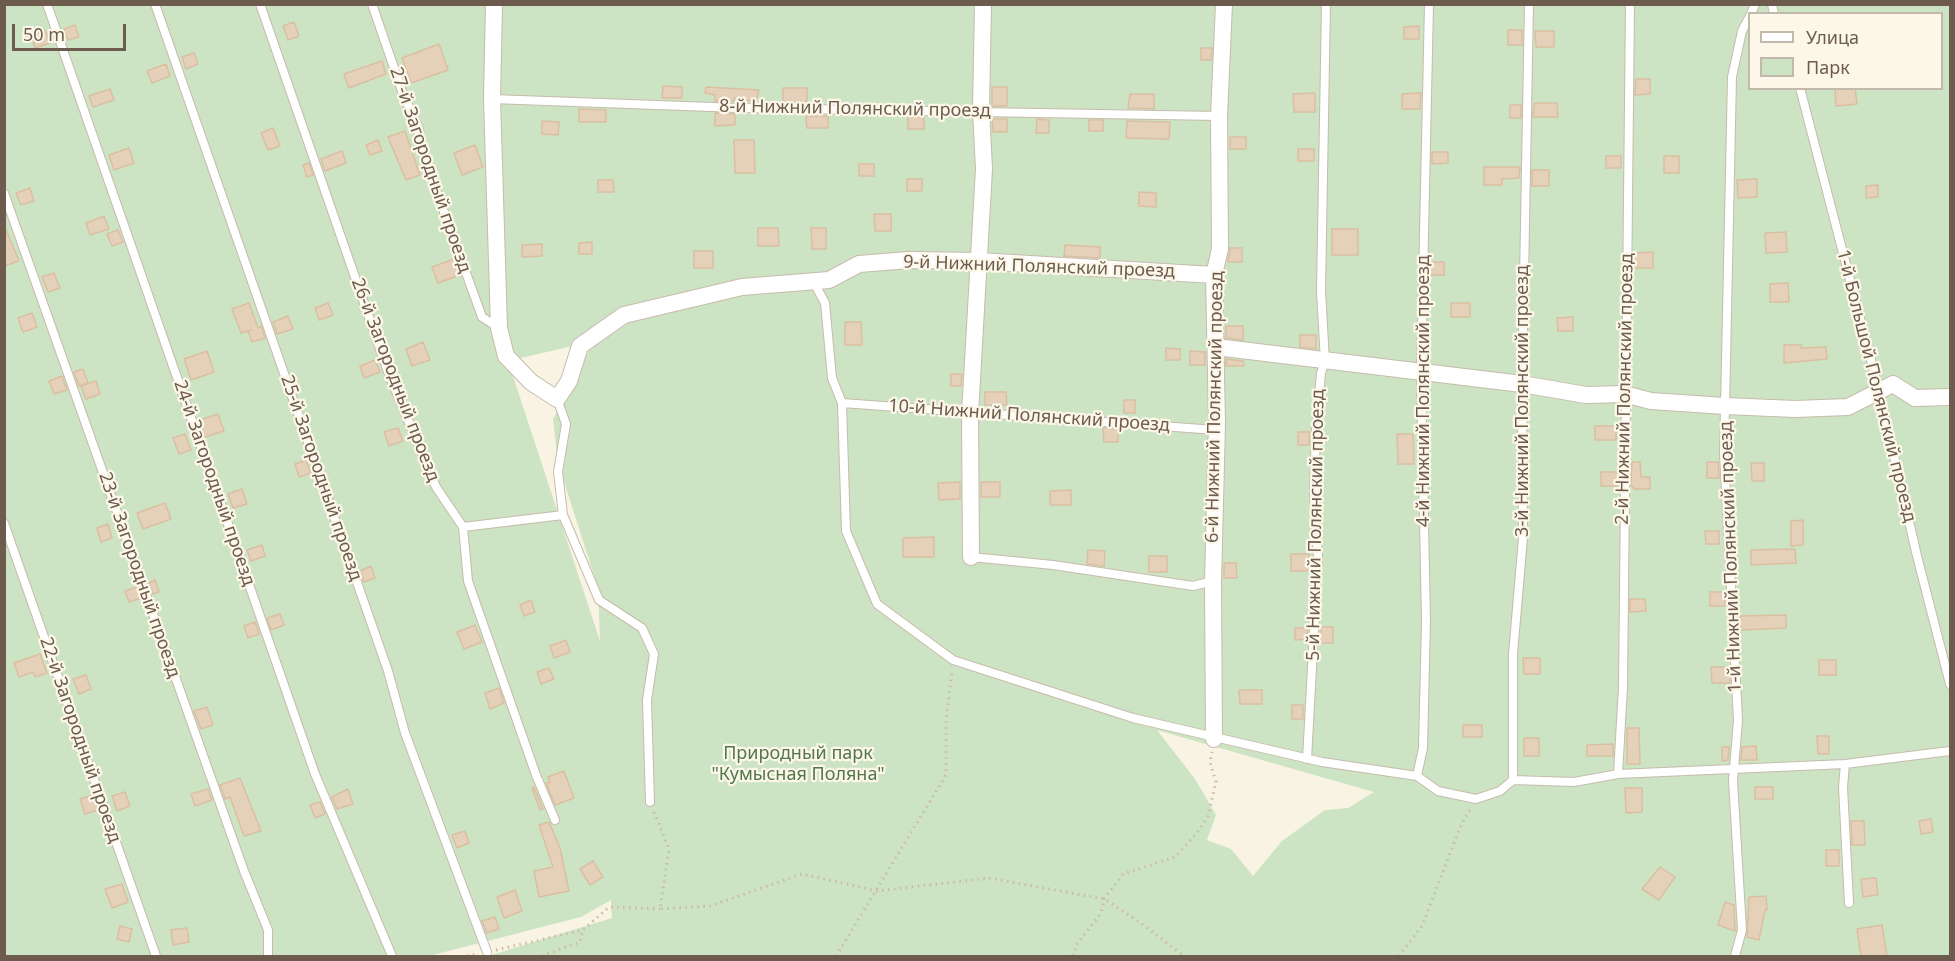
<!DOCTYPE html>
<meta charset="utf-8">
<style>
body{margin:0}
#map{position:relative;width:1955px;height:961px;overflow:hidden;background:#f8f3e3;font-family:"Noto Sans",sans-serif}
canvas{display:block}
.frame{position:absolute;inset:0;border:6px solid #6d5c4d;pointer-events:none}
.legend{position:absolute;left:1748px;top:12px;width:195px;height:78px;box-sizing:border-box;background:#fcf7e9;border:2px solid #c3b9ab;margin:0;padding:8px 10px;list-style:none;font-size:18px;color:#6d5c4d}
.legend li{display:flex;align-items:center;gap:12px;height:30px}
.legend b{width:30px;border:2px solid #c3b9ab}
.scale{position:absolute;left:12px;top:24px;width:114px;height:27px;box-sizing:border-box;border:3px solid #6d5c4d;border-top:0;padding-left:8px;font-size:18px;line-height:21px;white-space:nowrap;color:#6d5c4d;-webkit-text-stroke:4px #fcf7e9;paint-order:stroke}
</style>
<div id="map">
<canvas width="1955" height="961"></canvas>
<div class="frame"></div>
<ul class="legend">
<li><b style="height:8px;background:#fff"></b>Улица</li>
<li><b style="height:16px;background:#cde4c4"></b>Парк</li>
</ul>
<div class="scale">50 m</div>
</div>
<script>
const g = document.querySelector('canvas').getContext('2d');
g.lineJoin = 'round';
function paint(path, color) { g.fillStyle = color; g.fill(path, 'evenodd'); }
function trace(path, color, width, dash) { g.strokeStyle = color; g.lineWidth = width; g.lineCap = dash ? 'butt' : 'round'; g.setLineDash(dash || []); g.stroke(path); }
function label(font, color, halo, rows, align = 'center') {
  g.font = font + ' "Noto Sans",sans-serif'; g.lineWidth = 4.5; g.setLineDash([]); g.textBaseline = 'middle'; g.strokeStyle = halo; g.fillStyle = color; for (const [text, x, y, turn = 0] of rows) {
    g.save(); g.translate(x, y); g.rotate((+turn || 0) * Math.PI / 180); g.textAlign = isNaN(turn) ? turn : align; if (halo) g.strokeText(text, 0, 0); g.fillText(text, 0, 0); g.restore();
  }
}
paint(new Path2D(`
 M5,5H1950V956H488L612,918L611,900L581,917L429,956H5ZM1750,14H1942V88H1750ZM607,338L591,347L553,419L558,463L598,588L600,641L508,361ZM1157,730L1174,735L1374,792L1348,808L1325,810L1282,841L1253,876L1231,849L1207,840L1216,815L1195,779Z`), '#cde4c4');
const building = new Path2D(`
 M294,22L299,36L288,40L283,26Z
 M75,25L79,37L68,40L64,29Z
 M1419,26V39H1404V27Z
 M45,30L50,43L35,48L31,35Z
 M1508,30H1522V45H1508Z
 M1535,31H1554V47H1536Z
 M439,44L448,70L411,83L402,58Z
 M1201,48H1212L1211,60H1201Z
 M194,53L198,64L186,69L182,57Z
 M382,61L386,74L349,88L344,74Z
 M166,64L170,76L152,83L147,71Z
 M1636,79H1650V94L1635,95Z
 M663,86L682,87V98H662Z
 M706,87L759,90L756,102L734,98V101H715V95L705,93Z
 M992,87H1007V106H992Z
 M783,88H807V102H783Z
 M1835,88H1855L1857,104L1836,106Z
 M110,89L114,100L93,107L89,96Z
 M1315,93V112H1294L1293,94Z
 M1421,93L1420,109H1402V94Z
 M1130,94H1154V109L1128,108Z
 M1536,103H1557L1558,117H1533L1534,104Z
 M1510,105H1521V118H1510Z
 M579,109L606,110V122H579Z
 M715,113L735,114V125L715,126Z
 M806,116H828V128H807Z
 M908,117H924V129H908Z
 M992,119H1007V132H993Z
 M1037,119L1049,120V133H1036Z
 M1089,120H1103V131H1089Z
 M542,121L559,122L558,135L542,134Z
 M1127,121L1170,122L1169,139L1126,138Z
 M273,128L280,146L268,150L261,133Z
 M405,131L420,175L406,180L388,137Z
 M1230,137H1246V149H1230Z
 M378,140L382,151L370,155L366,145Z
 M734,140H754L755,173H735Z
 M475,145L483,167L462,175L454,153Z
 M129,148L134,163L114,170L109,155Z
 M1298,149H1314V161H1298Z
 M342,151L346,163L325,171L321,159Z
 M1432,152H1448V163L1432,164Z
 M1606,156H1621V168H1606Z
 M1664,156H1679V173H1664Z
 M309,163L313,175L307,177L303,165Z
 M859,164H874V176H859Z
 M1484,167H1520L1519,178L1502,179V185H1484Z
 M1532,170H1549V186H1532Z
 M907,179H922V191H907Z
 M1757,179V197L1738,198L1737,180Z
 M598,180H613L614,192H598Z
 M1878,185V197L1866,198V186Z
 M30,188L34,201L21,205L16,193Z
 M1139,192L1156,193V207L1139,206Z
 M874,214H891V231H875Z
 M104,216L109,229L90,235L86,223Z
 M4,225L19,261L4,266Z
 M758,228H778L779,246H758Z
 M811,228H826V249H812Z
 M1332,229H1358V255H1332Z
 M118,230L123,242L112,246L107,234Z
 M1786,232L1787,252L1766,253L1765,233Z
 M592,242V254H579V243Z
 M542,244V256L522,257V245Z
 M1065,245L1100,247V258L1064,256Z
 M1230,248H1242V262H1228Z
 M694,251H713V268H694Z
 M1653,252V268H1634V253Z
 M454,259L460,275L438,283L432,267Z
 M1430,262H1444V275H1430Z
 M54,273L60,288L48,292L42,277Z
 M1788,283L1789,302H1770V284Z
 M249,303L258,328L261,326L265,338L252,342L248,331L251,330L241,333L232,309Z
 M328,303L333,315L319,320L315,308Z
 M1451,303H1470V317H1451Z
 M32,313L37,327L23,332L18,318Z
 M288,316L293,329L277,334L273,322Z
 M1573,317V331H1558L1557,318Z
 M845,322H861L862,345H845Z
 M1226,326H1243V340L1226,338Z
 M1300,335H1316V349L1300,347Z
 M423,342L430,360L412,366L406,349Z
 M1784,345H1801V348L1826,347L1827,359L1784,363Z
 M1166,348L1180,349V360H1166Z
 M207,351L214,372L191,380L184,359Z
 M1190,351L1205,352V365H1190Z
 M1226,359L1243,361L1244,366H1226Z
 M375,360L380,372L364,378L360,366Z
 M83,369L88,383L79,386L74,372Z
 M951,374H962L961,386H951Z
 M62,376L67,390L54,394L49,381Z
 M96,381L100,394L86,399L81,386Z
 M985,392H1006L1007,405H985Z
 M1124,400H1135V413H1124Z
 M218,414L224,431L205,437L200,420Z
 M1595,426H1616V440H1595Z
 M398,428L403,441L389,446L384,432Z
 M1103,428L1118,429V442H1104Z
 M1298,432H1310L1309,445H1298Z
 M185,434L191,450L179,454L173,438Z
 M1397,434H1413L1414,464H1398Z
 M306,460L311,473L299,477L295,464Z
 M1632,462H1640L1641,477H1650V489H1634L1631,485Z
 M1707,462H1718L1719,478H1707Z
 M1751,463H1764V481H1752Z
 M1601,472H1619V486H1601Z
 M960,482V499L939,500L938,483Z
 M981,482H1000V497H981Z
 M242,489L247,504L233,508L228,494Z
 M1071,490V505H1050V491Z
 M165,503L171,519L143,529L137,513Z
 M1803,520V545L1791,546V521Z
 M108,524L112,538L101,542L97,528Z
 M1705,531H1719V544H1706Z
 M934,537V557H903V538Z
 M262,545L265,556L251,561L247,550Z
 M1795,549L1796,563L1751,565V550Z
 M1088,550L1105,551L1104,566L1087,564Z
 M1291,554H1309L1310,571H1291Z
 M1149,556H1167V572H1149Z
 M1224,563H1236L1237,578H1224Z
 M371,566L375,578L364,582L360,571Z
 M155,580L159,592L153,594L149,583Z
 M137,587L141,598L129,602L125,591Z
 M1710,592H1725V606H1710Z
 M1630,599H1645L1646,611L1630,612Z
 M531,600L535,612L524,616L520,605Z
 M280,614L284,625L271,630L267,618Z
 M1786,615V628L1740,630V616Z
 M255,622L259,634L248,638L244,626Z
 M475,625L482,642L464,649L457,632Z
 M1321,627H1333V643H1320Z
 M1295,628H1308L1307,639L1295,640Z
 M566,640L570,652L554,658L550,646Z
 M40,654L47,673L35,677L33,672L19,677L14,663Z
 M1523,658H1540V674H1524Z
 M1819,660H1836V675H1819Z
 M1711,667H1729L1730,683H1712Z
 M549,668L554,679L541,684L537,672Z
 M86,675L91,689L79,694L73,679Z
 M499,688L504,703L490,709L485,693Z
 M1239,690H1262V704H1240Z
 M1292,705H1303V719H1292Z
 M207,707L213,725L201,729L194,711Z
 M1463,725H1482V737H1463Z
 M1627,728H1639L1640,764H1627Z
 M1817,736H1829V754H1818Z
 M1524,738H1539V756H1524Z
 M1613,744V756H1587V745Z
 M1756,746L1757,760H1741L1742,747Z
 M1722,747H1729L1728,760L1722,761Z
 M564,771L574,798L555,805L546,783L550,782L548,777Z
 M240,778L261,831L244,836L230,797L225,799L220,785Z
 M534,787L543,809L540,810L532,788Z
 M1755,787H1773V799H1755Z
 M1625,788H1642V812L1626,813Z
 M208,789L212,800L195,806L191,794Z
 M348,789L353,804L337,809L332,797Z
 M125,792L130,806L117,811L112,796Z
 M93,795L98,810L85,814L80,799Z
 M320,802L325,814L315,818L310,805Z
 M1931,819L1933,832L1921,834L1919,821Z
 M1851,821H1864L1865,845H1852Z
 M549,822L560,848L569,891L539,897L534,871L553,867L539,825Z
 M465,831L469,843L457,848L452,835Z
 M1826,850H1839V866H1826Z
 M593,861L603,877L590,885L580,869Z
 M1660,867L1675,877L1659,900L1642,889Z
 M1876,878L1878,895L1863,897L1861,879Z
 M122,884L128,902L112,908L105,889Z
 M515,890L522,911L504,918L497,897Z
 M1766,896L1767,910H1765L1759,940L1747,937L1749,897Z
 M1725,902L1734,905L1735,931L1718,925Z
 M495,917L499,929L487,933L482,921Z
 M1882,925L1887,957H1861L1857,929Z
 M120,926L132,929L129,942L117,939Z
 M187,928L189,942L173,945L171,930Z`);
paint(building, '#e5d1ba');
trace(building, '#dabfa1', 1.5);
const lane = new Path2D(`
 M47,4L315,774L392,956
 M155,4L388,671L405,733L487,952
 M260,4L388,372L436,487L463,527L468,581L536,775L555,820
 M372,4L403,94L419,129L418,140L482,317L499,328
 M1772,4L1774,14
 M1751,14L1755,4
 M1800,88L1879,391L1917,556L1950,684
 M492,99L739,108L1219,116
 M4,193L244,871L268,930V956
 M813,281L825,303L832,378L842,403L846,531L877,604L953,660L1133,718L1322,762L1417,776L1438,791L1476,799L1500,791L1513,780V654L1523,538L1522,388L1529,4
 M557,399L566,424L558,472L563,515L599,600L642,628L654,654L647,700L650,802
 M842,403L1216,430
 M4,523L156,956
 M463,527L563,515
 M971,557L1053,565L1193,586L1213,581
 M1307,759L1318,558L1314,493L1316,428L1321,373L1325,362L1321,291L1326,4
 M1845,764L1843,787L1849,903
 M1618,774L1623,687L1630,4
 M1417,776L1423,748L1426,621L1421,373L1429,4
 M1513,780L1574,782L1618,774L1845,764L1950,751
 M1735,956L1742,930L1733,781L1738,720L1724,454L1732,77L1742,31L1750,16`);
const street = new Path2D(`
 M494,4L492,99L499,328L506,356L531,382L557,399L569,381L580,346L624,315L742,287L829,280L859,264L909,260L979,261L1214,275
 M1216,347L1522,384L1586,395L1624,394L1651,401L1725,406L1795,409L1848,407L1893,384L1915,398L1950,397
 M971,557L970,414L984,169L981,110L983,4
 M1214,739L1213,581L1217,423L1214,275L1220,249L1219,116L1224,4`);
trace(lane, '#c7bbac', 10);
trace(street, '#c7bbac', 18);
trace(new Path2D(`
 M654,812L669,849L660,909L710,906L802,874L877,891L989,878L1104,899L1138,921L1184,956
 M496,950L583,930L609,907L660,909
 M467,956L478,954
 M542,956L580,942L583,930
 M836,956L946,775V720L952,671
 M1073,956L1077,944L1101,913L1104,899L1123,874L1175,857L1197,833L1208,816L1216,782L1210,762L1212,752
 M1399,956L1422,926L1461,825L1471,808`), '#ceb9a3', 3, [1.5, 4.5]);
trace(lane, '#fff', 8);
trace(street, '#fff', 16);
label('18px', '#6d5c4d', '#fcf7e9', [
 ["8-й Нижний Полянский проезд",855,109,1],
 ["27-й Загородный проезд",430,170,71],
 ["9-й Нижний Полянский проезд",1039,267,2],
 ["26-й Загородный проезд",395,380,69],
 ["1-й Большой Полянский проезд",1876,386,76],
 ["2-й Нижний Полянский проезд",1625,389,-89],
 ["4-й Нижний Полянский проезд",1424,391,-90],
 ["3-й Нижний Полянский проезд",1523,401,-90],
 ["6-й Нижний Полянский проезд",1215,407,-89],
 ["10-й Нижний Полянский проезд",1029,416,4],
 ["25-й Загородный проезд",321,478,71],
 ["24-й Загородный проезд",214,483,71],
 ["5-й Нижний Полянский проезд",1316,525,-89],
 ["1-й Нижний Полянский проезд",1731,557,-92],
 ["23-й Загородный проезд",139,575,71],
 ["22-й Загородный проезд",80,740,71]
]);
label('18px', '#52774a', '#fcf7e9', [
 ["Природный парк",798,754],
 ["\"Кумысная Поляна\"",798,775]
]);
</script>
